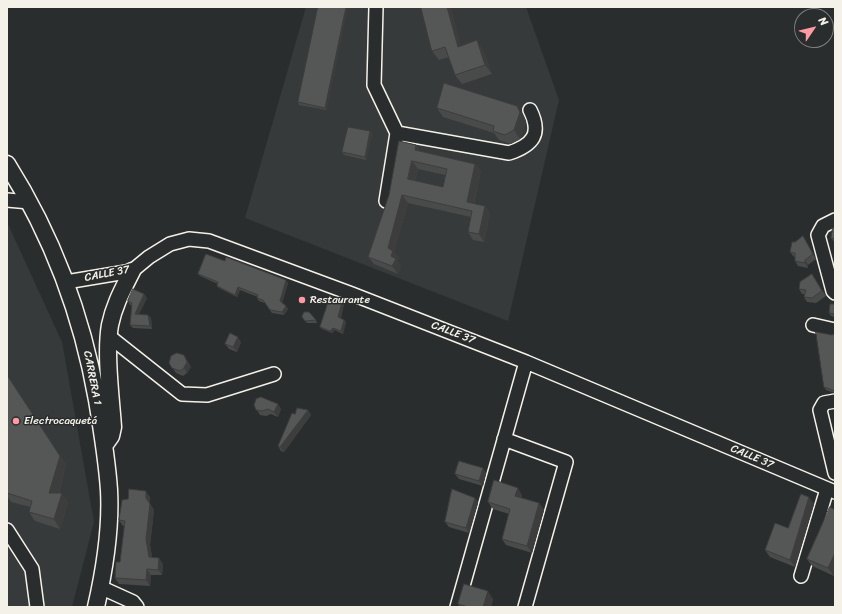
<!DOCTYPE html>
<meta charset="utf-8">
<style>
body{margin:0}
#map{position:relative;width:842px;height:614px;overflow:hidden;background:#2a2d2e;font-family:Sriracha,sans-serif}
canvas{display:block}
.frame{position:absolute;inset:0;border:8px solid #f4f1e8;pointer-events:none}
.north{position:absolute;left:794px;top:8px;width:40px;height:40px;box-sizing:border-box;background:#2a2d2e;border:1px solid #7b7b78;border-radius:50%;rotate:55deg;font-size:11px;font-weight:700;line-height:16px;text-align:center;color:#f4f1e8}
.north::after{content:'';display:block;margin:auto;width:14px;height:18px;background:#ff9aa2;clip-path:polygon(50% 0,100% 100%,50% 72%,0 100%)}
</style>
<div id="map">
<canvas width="842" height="614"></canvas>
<div class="frame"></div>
<div class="north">N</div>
</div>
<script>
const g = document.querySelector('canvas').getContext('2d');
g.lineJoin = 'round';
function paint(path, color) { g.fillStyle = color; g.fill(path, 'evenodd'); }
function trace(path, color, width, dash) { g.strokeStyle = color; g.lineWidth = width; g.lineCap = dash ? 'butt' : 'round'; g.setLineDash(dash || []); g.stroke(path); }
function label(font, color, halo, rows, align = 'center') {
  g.font = font + ' Sriracha,sans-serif'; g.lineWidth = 3; g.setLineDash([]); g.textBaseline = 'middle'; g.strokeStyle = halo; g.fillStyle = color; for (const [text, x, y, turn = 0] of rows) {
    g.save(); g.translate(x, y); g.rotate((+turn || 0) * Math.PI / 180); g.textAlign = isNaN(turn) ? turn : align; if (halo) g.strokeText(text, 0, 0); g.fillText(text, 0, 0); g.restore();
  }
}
paint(new Path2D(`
 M306,7H526L559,100L508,321L245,218Z
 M7,222L62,342L94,522L72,607H7Z`), '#373a3a');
const minor = new Path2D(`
 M376,7L374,85L397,133L386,201
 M397,133L509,153C533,145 542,134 530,110
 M7,200L30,202
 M835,220L823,226L818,235L833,291L835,293
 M66,282L132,271L149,257L170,244L189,239L209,241L352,294L526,362L835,492
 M813,325L835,330
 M110,337L182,394L207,395L274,374
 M835,401L824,403L820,410L835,473
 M504,439L566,462L525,607
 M7,530L32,569L37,607
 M801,576L827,489
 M100,587L133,602L137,607
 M457,607L526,362`);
const major = new Path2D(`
 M7,164C53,237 82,315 97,400C102,430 107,460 109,490C111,526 104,572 96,607
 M106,443L111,436L113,427C111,398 105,353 110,325C114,305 123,289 132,271`);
trace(minor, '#f4f1e8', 16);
trace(major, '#f4f1e8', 19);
trace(minor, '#2a2d2e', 13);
trace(major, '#2a2d2e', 16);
paint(new Path2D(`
 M318,7L327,110L299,105L298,102Z
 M421,7L461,46L483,49L492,74L462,84L455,75L449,57L439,60L432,51Z
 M437,108L523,115L526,121L520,139L511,144L499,140L494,133L443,117Z
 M370,131L372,134L366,160L344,155L342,152Z
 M416,145L420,151L475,164L481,171L474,204L485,206L490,213L484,242L473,240L468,232L471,217L408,203L394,252L399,258L397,261L401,266L398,274L374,264L368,257ZM418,169L445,175L443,187L415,181Z
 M835,229V243L831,238Z
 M803,236L806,241L816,259L808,265V268L798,266L795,261V257H794L790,252L795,242Z
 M225,261L288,283L282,303L286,306L288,309L284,315L272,313L265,303L259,301L257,298L258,297L240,290L237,297L219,288L217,286L218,284L200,276L198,274Z
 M815,279L826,296L816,303L807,302L804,297V294H802L799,289Z
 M144,294L147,298L139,314L148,315L151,318L152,329L133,328L130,325L132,305H130L128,301Z
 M342,302L344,304L341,318L344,320L346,322L343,334L335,330L332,333L322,329L320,327Z
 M835,303V317L831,316L829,313L834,304Z
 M302,317L316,320L317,323H307Z
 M835,334V393L826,390L824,387L832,335Z
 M241,342L237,352L229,349L225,344Z
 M187,360L191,367L187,373L183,376L176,373L169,363Z
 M7,375L66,465L59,493L68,502L60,529L35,521L29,512L30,507L11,502L7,496Z
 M254,405L281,409L278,417L271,414L266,416L260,415Z
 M308,410L311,415L284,452L281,451L278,446L295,414Z
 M486,473L483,486L459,479L455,474Z
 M522,495L521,498L539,503L544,510L532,553L506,545L502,539L509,514L493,509L488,502Z
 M150,497V504L154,510L150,545L152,557L163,564L162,575H151L150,586L119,584L115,578L120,562L124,526H123L119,520Z
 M475,498L478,503L469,533L449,527L445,522Z
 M814,504L795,567L770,557L765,550Z
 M835,510V573L834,576L812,566L807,559Z
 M493,599L491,607H460L458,604Z`), '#494b4a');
paint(new Path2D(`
 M346,7H348L327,110L325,108Z
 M447,7H451L464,56L458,47Z
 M477,40L483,49L492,74L485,65Z
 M517,106L523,115L526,121L520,139L514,130Z
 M370,131L372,134L366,160L365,157Z
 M416,145L421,153L415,150Z
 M412,161L418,169L413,187L408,179Z
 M475,164L481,171L472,210L467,202Z
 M402,195L408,203L394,252L399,258L397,261L401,266L398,274L392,266L391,256L388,248Z
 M485,206L490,213L484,242L479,234Z
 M805,260L808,265V268L805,263Z
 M286,280L288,283L282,304L280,301Z
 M238,287L240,290L237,297L235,295Z
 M144,294L147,298L137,318L135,314Z
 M342,302L344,304L340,320L338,317Z
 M286,306L288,309L284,315L282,312Z
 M148,315L151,318L152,329L150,326Z
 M344,320L346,322L343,334L341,331Z
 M333,328L335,330L332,333L330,331Z
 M238,337L241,342L237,352L233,347Z
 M184,355L191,367L187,373L184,368Z
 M7,375L66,465L56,502L49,493Z
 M278,404L281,409L278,417L274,412Z
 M308,410L311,415L284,452L280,447Z
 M483,468L486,473L483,486L479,481Z
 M518,488L522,495L520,502L515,496Z
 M146,491L150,497V504L146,498Z
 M62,493L68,502L60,529L54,519Z
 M809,497L814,504L795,567L790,560Z
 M475,498L478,503L469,533L466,528Z
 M539,503L544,510L532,553L527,546Z
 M150,504L154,510L150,545L153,563L149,557L146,539Z
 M835,553V573L834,576L828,568Z
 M159,558L163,564L162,575L158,570Z
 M147,569L151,575L150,586L146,580Z
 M488,591L493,599L491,607H483Z`), '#3c3d3c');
const building = new Path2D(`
 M318,7H346L325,108L298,102Z
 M421,7H447L458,47L477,40L485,65L455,75L445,47L432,51Z
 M444,83L517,106L520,112L514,130L505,135L493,131L494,126L437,108Z
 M348,127L370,131L365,157L342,152Z
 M399,141L416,145L415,150L475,164L467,202L485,206L479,234L468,232L472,211L402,195L388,248L393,251L391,256L396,259L392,266L368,257L389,195ZM412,161L447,169L443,187L408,179Z
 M833,228L835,229V239L831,238Z
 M803,236L813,254L805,260V263L795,261V253L790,252L792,242H795Z
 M206,254L225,261L226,257L286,280L280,301L286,306L282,312L270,310L263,300L257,298L258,295L238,287L235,295L217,286L218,282L198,274Z
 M812,274L822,291L812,298L804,297L806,290L799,289L800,282Z
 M133,289L144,294L135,314L148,315L150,326L130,325L132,303L128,301Z
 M330,297L342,302L338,317L344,320L341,331L333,328L330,331L320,327Z
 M835,303V314L829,313L830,304H834Z
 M304,312H309L316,320L305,321L302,317Z
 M816,332L832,335L835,334V391L824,387Z
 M230,333L238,337L233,347L225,344Z
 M177,353L184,355L187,362L184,368L180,371L172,368L169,363L171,356Z
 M7,375L60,456L49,493H62L54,519L29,512L32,501L7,493Z
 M261,397L278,404L274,412L268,409L262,411L256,410L254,405L256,399Z
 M297,408L308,410L280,447L278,446L292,413L295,414Z
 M459,461L483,468L479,481L455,474Z
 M494,480L518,488L515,496L539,503L527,546L502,539L510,509L488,502Z
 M129,489L146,491V498L150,504L146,539L149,557L159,558L158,570L147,569L146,580L115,578L116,562H120L125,521L119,520L122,500L128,499Z
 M452,489L475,498L466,528L445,522Z
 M801,494L809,497L790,560L765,550L775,523L788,528Z
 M830,507L835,510V553L828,568L807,559Z
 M464,584L488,591L483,607H468L458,604Z`);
paint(building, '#555756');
trace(building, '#3c3d3c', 1);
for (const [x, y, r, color] of [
 [302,300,4,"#ff9aa2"],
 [16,421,4,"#ff9aa2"]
]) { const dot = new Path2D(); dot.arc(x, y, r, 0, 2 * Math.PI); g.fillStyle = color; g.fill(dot); trace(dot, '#2a2d2e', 1.5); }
label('11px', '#f4f1e8', '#2a2d2e', [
 ["CALLE 37",107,274,-11],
 ["CALLE 37",453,333,21],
 ["CARRERA 1",92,378,79],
 ["CALLE 37",752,457,23]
]);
label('11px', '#f4f1e8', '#2a2d2e', [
 ["Restaurante",310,300],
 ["Electrocaquetá",24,421]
], 'left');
</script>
